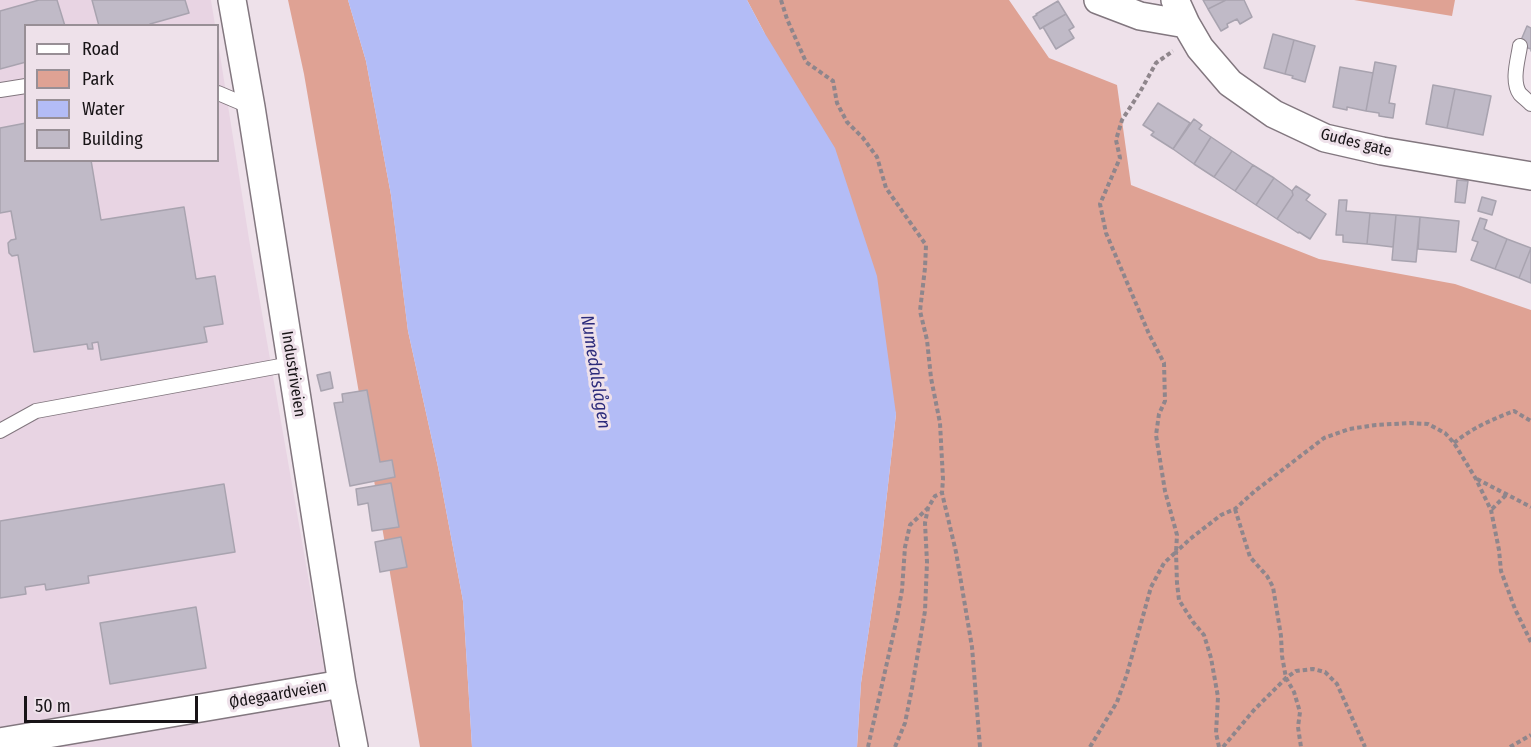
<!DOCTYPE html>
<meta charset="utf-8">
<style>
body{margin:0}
#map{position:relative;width:1531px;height:747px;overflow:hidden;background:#eee1ea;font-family:"Fira Sans Condensed",sans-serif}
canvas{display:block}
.legend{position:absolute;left:24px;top:24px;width:195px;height:138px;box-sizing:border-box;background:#eee1ea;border:2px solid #988f96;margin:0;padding:8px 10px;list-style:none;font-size:18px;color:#181417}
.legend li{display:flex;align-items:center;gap:12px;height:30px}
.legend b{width:30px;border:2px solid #988f96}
.scale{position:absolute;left:24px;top:696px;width:174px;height:27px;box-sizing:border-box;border:3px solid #181417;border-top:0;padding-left:8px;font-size:18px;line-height:21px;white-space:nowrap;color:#181417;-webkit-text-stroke:4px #eee1ea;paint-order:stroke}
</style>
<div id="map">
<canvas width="1531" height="747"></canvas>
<ul class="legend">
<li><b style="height:8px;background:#fff"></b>Road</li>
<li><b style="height:16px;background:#dfa294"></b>Park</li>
<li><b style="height:16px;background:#b3bcf6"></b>Water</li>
<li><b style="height:16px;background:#c0bac7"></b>Building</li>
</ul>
<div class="scale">50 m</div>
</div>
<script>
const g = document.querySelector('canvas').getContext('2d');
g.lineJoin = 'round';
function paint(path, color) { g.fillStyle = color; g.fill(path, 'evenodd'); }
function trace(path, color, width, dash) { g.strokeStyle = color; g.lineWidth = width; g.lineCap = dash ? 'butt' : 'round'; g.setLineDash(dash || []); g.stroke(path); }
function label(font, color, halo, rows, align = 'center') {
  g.font = font + ' "Fira Sans Condensed",sans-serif'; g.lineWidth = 6; g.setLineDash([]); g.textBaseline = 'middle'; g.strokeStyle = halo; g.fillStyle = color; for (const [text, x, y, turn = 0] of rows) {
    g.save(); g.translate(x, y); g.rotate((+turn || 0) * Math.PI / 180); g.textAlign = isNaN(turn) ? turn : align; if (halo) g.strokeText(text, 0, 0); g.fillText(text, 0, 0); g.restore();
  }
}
paint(new Path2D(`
 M0,0H211L215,25L26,26V160H218V42L249,239L338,747H0Z`), '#e8d4e3');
paint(new Path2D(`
 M288,0H348L366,61L391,195L408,331L438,467L463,601L472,747H420L304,74Z
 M747,0H1009L1049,58L1117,85L1131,185L1319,259L1455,284L1531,310V747H857L861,683L881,547L896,414L764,32Z
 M1354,0H1455L1452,16Z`), '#dfa294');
paint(new Path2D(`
 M348,0H747L764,32L835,148L877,276L896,414L881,547L861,683L857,747H472L463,601L438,467L408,331L391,195L366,61Z`), '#b3bcf6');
const building = new Path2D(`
 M39,0H57L65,26H26V62L0,69V11Z
 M92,0H185L189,13L150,24V26H99Z
 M1203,0H1226L1208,9Z
 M1226,0H1244L1252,17L1240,24L1237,19L1227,24L1228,27L1221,31L1208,9Z
 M1058,1L1066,14L1040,29L1033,17L1037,15L1036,14Z
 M1066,14L1074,27L1069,30L1074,38L1056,49L1043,27Z
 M1527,26L1531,28V51V49L1519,45Z
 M1273,34L1294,40L1285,74L1264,68Z
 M1294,40L1315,46L1305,82L1292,78L1293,76L1285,74Z
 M1375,62L1396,66L1389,103L1395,104L1393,118L1379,116V113L1366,111Z
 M1340,67L1373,73L1366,111L1347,107V110L1333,107Z
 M1433,85L1455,89L1447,128L1426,124Z
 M1455,89L1491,96L1483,135L1447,128Z
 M1158,103L1190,123L1173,149L1151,135L1154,132L1143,125Z
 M1194,119L1202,125L1199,129L1211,137L1194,164L1173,149Z
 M26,123V160H91L101,220L184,207L196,279L215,276L223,324L204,327L207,342L101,360L98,342L92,343L93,349H88L87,344L34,352L18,255L12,256L9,253L8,243L11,240L16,239L11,211L0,213V128Z
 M1211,137L1232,151L1214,177L1194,164Z
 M1232,151L1253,165L1235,191L1214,177Z
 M1253,165L1274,178L1256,205L1235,191Z
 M1274,178L1292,191L1293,195L1277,219L1256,205Z
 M1457,180L1468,181L1465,203L1455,202Z
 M1296,186L1310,195L1306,200L1326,214L1310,239L1299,232L1298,233L1277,219L1293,195L1292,191Z
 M1482,197L1496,201L1492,215L1478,211Z
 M1339,200H1347L1346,211L1370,213L1367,244L1343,242V235H1336Z
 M1370,213L1396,215L1393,247L1367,244Z
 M1396,215L1420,217L1416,262L1392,260Z
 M1420,217L1459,221L1456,252L1418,249Z
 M1480,218L1487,220L1484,229L1507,239L1495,269L1471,260L1478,242L1472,240Z
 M1507,239L1531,248L1519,278L1495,269Z
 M1531,248V283L1519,278Z
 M330,372L333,388L321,391L317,375Z
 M367,390L380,462L392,460L395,477L350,486L334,403L343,402L342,394Z
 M391,483L399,527L372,531L368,503L358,505L356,489Z
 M224,484L235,552L88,576L89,583L46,590L45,584L25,587L26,594L0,598V521Z
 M401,537L407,567L380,572L375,542Z
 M196,607L206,668L110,684L100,623Z`);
paint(building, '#c0bac7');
trace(building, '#a8a3af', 1.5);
const lane = new Path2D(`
 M1520,46C1518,60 1511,81 1520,94C1523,97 1528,101 1531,104
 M0,90L26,86
 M218,93L251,107
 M0,431L36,411L291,364`);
const street = new Path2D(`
 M232,0L251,107L342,684L354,747
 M1098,0L1140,16L1186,24
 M1175,0L1186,24L1200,48L1230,83L1274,114L1325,138L1382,151L1531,176
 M0,742L342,684`);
trace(lane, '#82777f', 16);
trace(street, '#82777f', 30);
trace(new Path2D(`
 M781,0L787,19L806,62L833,81L837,103L847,122L863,138L877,157L886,188L926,245L925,268L920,311L927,340L931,378L940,423L943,479L942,493L956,552L972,647L980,747
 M1454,443C1472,428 1493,419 1514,411L1531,421
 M1477,479L1531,507
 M1235,509L1250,557L1267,576L1273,587L1281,636L1282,656L1286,678L1294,692L1300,712L1298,727L1301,747
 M1492,509L1506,495
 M868,747L897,618L902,590L905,547L910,525L928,508
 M895,747L905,723L912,688L925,611L927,562L925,523L928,508L935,496L942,493
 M1090,747L1117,702L1127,674L1151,587L1164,563L1176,552L1177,535L1165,491L1156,435L1159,414L1165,401L1164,363L1149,334L1106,233L1100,204L1120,158L1116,140L1122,120L1140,92L1156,63L1173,51
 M1219,747L1216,733L1218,697L1211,658L1204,635L1193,622L1179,600L1177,583L1176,552L1190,539L1221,515L1235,509L1255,491L1324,438L1349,429L1376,425L1410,423L1428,424L1445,433L1454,443L1476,479L1491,510L1499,550L1501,571L1515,609L1531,642
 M1223,747L1254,710L1286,678L1296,671L1313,669L1325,672L1337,684L1365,747
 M1510,747L1531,735`), '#8f868c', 4, [4.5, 3]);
trace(lane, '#fff', 14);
trace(street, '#fff', 27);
label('16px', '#181417', '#eee1ea', [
 ["Gudes gate",1356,143,14],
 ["Industriveien",293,374,81],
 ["Ødegaardveien",278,695,-10]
]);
label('italic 18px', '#2c2b7b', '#eee1ea', [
 ["Numedalslågen",595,372,81]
]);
</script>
